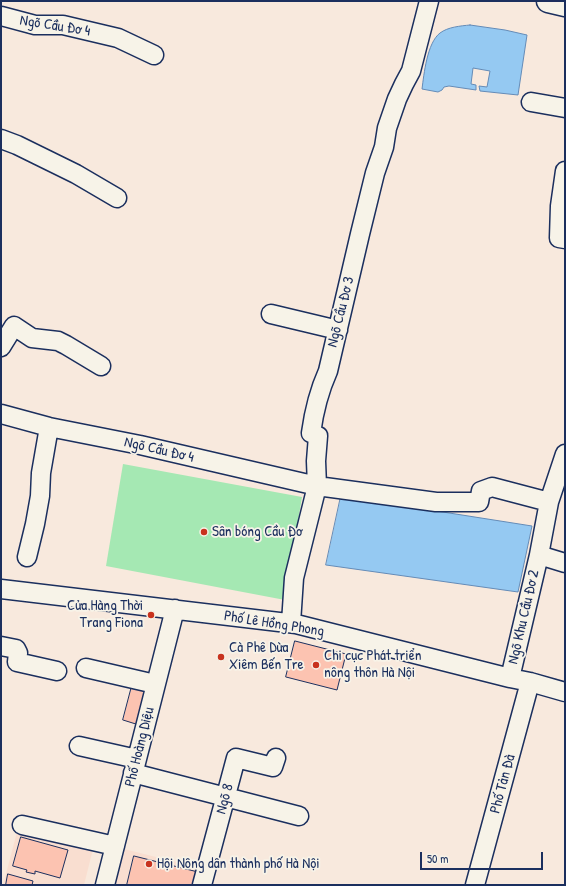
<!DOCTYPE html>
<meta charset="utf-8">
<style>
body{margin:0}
#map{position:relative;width:566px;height:886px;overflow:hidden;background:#f8e9dd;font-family:"Patrick Hand",sans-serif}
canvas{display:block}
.frame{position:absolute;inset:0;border:2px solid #1b2f5e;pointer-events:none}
.scale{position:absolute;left:420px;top:852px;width:123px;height:18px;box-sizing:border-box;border:2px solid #1b2f5e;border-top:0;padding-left:5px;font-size:12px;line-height:14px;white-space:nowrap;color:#1b2f5e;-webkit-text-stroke:3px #f7f3e8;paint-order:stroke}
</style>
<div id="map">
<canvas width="566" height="886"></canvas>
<div class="frame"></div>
<div class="scale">50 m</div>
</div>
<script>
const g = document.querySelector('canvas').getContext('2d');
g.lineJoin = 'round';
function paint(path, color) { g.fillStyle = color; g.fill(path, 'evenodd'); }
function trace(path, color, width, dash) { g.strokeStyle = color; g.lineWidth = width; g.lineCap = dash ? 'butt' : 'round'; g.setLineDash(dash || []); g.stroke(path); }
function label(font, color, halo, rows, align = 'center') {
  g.font = font + ' "Patrick Hand",sans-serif'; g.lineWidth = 3.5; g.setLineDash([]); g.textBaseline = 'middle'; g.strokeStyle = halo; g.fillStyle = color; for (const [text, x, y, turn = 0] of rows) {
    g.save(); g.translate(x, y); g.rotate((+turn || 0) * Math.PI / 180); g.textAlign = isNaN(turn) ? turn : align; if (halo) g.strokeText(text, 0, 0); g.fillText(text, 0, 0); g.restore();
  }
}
paint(new Path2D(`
 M17,832L93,849L84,885H3Z
 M120,848L204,869L200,885H112Z`), '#f9ded0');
paint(new Path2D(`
 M123,464L302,497L285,600L106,566Z`), '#a5e8b3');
const water = new Path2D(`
 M470,25L505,30L527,35L518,95L480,91L479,86L487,87L490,71L473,68L471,84L476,85V90L449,86L444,87L442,90L438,92L422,89C424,74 427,43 440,33C448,27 460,26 470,25Z
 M341,496L532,526L518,592L326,565Z`);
paint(water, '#95c9f2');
trace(water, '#648bb7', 1);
const building = new Path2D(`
 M295,641L346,654L337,690L286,677Z
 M133,682L149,686L139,725L123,720Z
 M21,837L68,850L60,878L35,871V874L26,872L27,870L13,866Z
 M134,856L198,872L197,885H127Z
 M8,874L33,881L32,885H6Z`);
paint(building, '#fcc3b1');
trace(building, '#1b2f5e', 1);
const minor = new Path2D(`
 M1,16L35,25H63L118,38L154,55
 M531,102L565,108
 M1,139L17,145L76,174L117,198
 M565,171L560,206L559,238L565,239
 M271,314L338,330
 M1,347L14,326L32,338L58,341L66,345L101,366
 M1,414L49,427L140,445L317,486L436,502H479L481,491L492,487L549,502
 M539,555L565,563
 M27,557L35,524L40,496L41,473L49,427
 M1,589L296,624L510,678L530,682L565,692
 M291,623L294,578L317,486L316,461L318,436L311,433C314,411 319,391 328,371L360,234L375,173L384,147L387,128L397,99L404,84L411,71L429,1
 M1,646L16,649L18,653L17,662L57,671
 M86,668L155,684
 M510,678L539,555L549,502L565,454
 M79,746L137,759
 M133,773L299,816
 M22,825L115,846
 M105,885L175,609
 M202,885L236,758L273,767L276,758
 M475,885L530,682`);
const highway = new Path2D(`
 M548,1L565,5`);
trace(minor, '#1b2f5e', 21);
trace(highway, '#1b2f5e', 25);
trace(minor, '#f7f3e8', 18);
trace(highway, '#f7f3e8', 22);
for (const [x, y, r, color] of [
 [204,532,4,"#c8321e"],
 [151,615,4,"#c8321e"],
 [221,657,4,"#c8321e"],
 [316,665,4,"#c8321e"],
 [149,864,4,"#c8321e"]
]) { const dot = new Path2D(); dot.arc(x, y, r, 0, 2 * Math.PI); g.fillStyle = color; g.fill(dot); trace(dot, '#f7f3e8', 1.5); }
label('15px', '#1b2f5e', '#f7f3e8', [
 ["Ngõ Cầu Đơ 4",55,26,9],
 ["Ngõ Cầu Đơ 3",341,312,-76],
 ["Ngõ Cầu Đơ 4",159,450,13],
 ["Ngõ Khu Cầu Đơ 2",524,617,-77],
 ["Phố Lê Hồng Phong",274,624,9],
 ["Phố Hoàng Diệu",140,747,-76],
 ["Phố Tản Đà",503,784,-75],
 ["Ngõ 8",225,799,-75]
]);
label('15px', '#1b2f5e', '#f7f3e8', [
 ["Sân bóng Cầu Đơ",212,532],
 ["Cửa Hàng Thời",143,606,"right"],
 ["Trang Fiona",143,623,"right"],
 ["Cà Phê Dừa",229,648],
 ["Xiêm Bến Tre",229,665],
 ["Chi cục Phát triển",324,656],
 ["nông thôn Hà Nội",324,673],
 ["Hội Nông dân thành phố Hà Nội",157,864]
], 'left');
</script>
